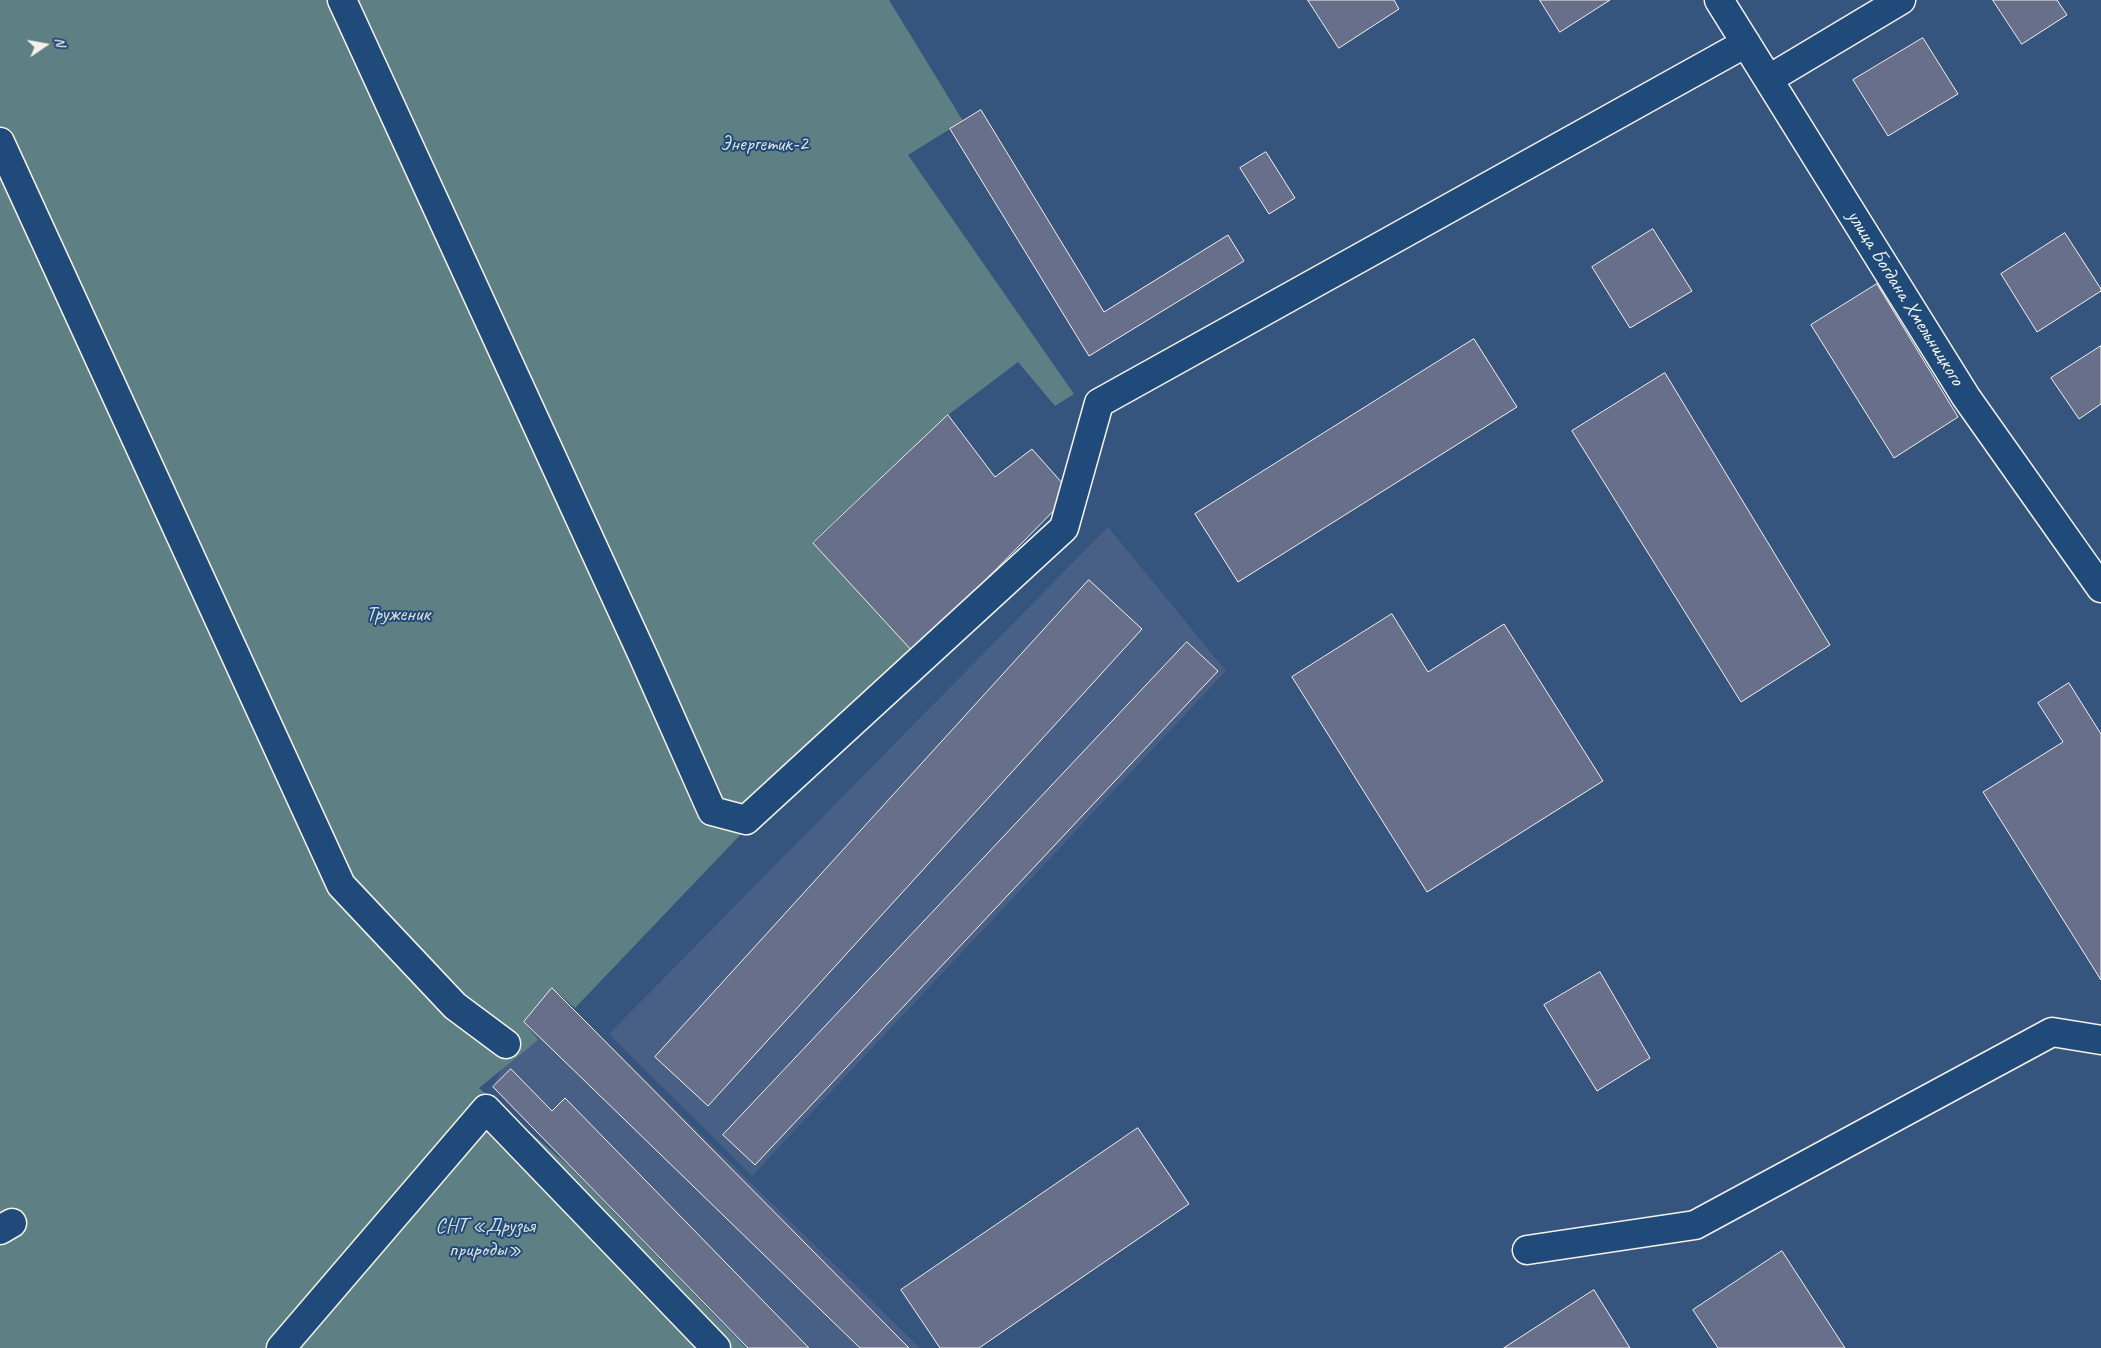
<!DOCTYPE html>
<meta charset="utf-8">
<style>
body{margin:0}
#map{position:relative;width:2101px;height:1348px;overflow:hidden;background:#35557f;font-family:Caveat,sans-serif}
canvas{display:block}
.north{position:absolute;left:20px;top:20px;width:50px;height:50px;-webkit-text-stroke:4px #1f4a7a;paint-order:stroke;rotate:78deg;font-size:14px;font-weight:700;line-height:20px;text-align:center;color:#f4f1e8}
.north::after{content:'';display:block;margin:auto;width:18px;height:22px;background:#f4f1e8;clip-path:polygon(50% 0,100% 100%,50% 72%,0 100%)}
</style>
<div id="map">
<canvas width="2101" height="1348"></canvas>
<div class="north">N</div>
</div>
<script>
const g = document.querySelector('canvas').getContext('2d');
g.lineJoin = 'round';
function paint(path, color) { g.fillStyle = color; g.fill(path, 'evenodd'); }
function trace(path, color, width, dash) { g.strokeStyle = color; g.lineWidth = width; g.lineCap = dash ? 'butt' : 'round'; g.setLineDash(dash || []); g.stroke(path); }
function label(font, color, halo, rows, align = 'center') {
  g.font = font + ' Caveat,sans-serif'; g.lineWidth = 4; g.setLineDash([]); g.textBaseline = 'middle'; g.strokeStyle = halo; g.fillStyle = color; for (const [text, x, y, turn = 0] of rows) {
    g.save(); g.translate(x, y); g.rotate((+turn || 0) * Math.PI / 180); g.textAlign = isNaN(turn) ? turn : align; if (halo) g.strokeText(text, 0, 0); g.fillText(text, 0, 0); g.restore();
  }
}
paint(new Path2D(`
 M1108,527L1226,671L752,1176L609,1034Z
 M552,988L588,1024L920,1348H746L493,1087L524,1022Z`), '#486085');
paint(new Path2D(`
 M0,0H889L963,121L908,155L1074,394L1055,406L1018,362L948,415L812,542L914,653L575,1008L552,988L524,1022L538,1040L479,1088L569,1166L746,1348H0Z`), '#5e7f83');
const building = new Path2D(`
 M1308,0H1394L1399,9L1339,48Z
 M1540,0H1610L1560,32Z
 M1993,0H2057L2067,15L2022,44Z
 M1923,38L1958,94L1888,136L1853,80Z
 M981,110L1104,312L1228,235L1244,261L1089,356L950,129Z
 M1266,152L1295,198L1269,214L1240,168Z
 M1653,229L1692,291L1630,328L1592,267Z
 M2065,233L2101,289V291L2037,332L2001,274Z
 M1877,284L1958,417L1894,458L1811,325Z
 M1474,339L1517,407L1238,582L1195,514Z
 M2101,346V404L2079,419L2051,378Z
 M1665,373L1830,645L1741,702L1572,431Z
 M948,415L995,477L1032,449L1071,493L914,653L813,543Z
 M1089,580L1142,629L708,1106L655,1057Z
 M1392,614L1428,672L1504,624L1603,781L1427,892L1292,677Z
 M1187,642L1218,671L755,1165L723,1135Z
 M2069,683L2101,734V980L1983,792L2063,742L2038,703Z
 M1600,972L1650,1058L1597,1091L1544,1005Z
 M552,988L588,1024L909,1348H860L524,1022Z
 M511,1069L552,1111L565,1098L809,1348H748L493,1087Z
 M1138,1128L1189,1204L979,1348H940L901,1290Z
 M1782,1251L1845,1348H1718L1693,1310Z
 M1594,1290L1630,1348H1504Z`);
paint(building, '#676f8b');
trace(building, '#f4f1e8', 1);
const minor = new Path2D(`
 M342,0L644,658L712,811L746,820L1064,528L1099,403L1746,43
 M1719,0L1966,397L2101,588
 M1769,79L1901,0
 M0,142L341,885L455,1006L506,1044
 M0,1230L12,1223
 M1527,1250L1695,1225L2052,1032L2101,1040
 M281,1348L486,1109L716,1348`);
trace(minor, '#f4f1e8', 31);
trace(minor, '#1f4a7a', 28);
label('21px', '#dee0d9', '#1f4a7a', [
 ["Энергетик-2",764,144],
 ["Труженик",398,614],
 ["СНТ «Друзья",485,1226],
 ["природы»",485,1250]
]);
label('21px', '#f4f1e8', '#1f4a7a', [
 ["улица Богдана Хмельницкого",1905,298,58]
]);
</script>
